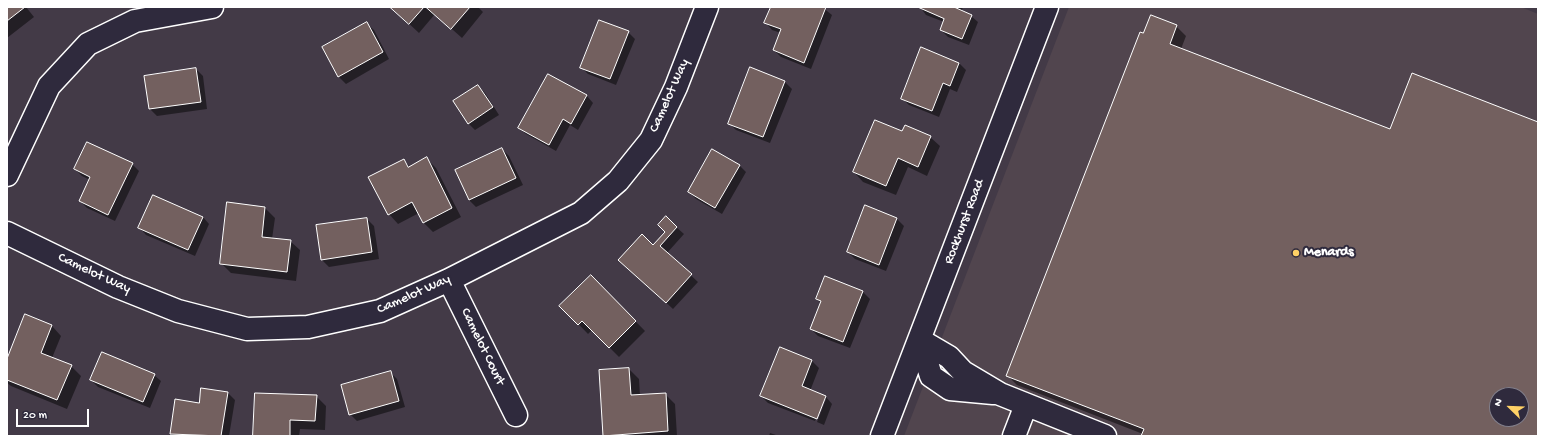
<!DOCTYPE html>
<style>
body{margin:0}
#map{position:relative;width:1545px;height:443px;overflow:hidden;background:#433a47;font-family:"Gochi Hand",sans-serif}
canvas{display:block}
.frame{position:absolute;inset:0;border:8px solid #fff;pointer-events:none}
.north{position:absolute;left:1489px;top:387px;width:40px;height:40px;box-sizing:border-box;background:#2f2a3d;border:1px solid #827f8b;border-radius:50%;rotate:293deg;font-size:11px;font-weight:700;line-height:16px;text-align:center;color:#fff}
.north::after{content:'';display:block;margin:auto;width:14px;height:18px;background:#ffd166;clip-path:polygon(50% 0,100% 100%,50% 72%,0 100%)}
.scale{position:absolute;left:16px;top:409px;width:73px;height:18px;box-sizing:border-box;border:2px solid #fff;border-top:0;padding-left:5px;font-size:12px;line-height:14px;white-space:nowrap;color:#fff;-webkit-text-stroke:3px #2f2a3d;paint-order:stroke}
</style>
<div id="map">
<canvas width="1545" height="443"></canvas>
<div class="frame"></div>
<div class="north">N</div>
<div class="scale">20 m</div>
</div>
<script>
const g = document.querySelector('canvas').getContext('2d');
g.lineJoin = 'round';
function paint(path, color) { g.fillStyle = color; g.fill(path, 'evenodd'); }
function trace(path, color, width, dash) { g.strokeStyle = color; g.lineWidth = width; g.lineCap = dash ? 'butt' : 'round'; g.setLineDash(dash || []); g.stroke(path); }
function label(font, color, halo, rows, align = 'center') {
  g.font = font + ' "Gochi Hand",sans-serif'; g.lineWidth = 4; g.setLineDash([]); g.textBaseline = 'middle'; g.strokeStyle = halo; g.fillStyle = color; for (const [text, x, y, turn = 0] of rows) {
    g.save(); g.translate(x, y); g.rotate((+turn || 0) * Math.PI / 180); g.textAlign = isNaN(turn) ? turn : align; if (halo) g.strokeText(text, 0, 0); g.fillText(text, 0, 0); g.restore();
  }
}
paint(new Path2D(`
 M1069,7H1521L1538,14V436H904ZM1497,395H1521V419H1497Z`), '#51454e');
paint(new Path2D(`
 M7,7H26L34,17L7,38Z
 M391,7H478L483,12L462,38L435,14L419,33Z
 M772,7H822L832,15L811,69L781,57L774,50L781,33L772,30L766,23Z
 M920,7H963L961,12L971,16L978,22L969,45L948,37L941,30L944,22L926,15Z
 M367,24L374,30L389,59L346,84L339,77L323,48Z
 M1176,26L1186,36L1181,49L1390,131L1538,123V436H1142L1143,434L1017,385L1007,375L1144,34ZM1497,395H1521V419H1497Z
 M628,32L635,39L616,85L588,74L581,67Z
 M959,63L966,70L957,92L950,89L939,117L909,105L902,98Z
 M196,69L203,76L207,109L157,116L150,109Z
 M549,75L587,96L593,103L578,130L570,125L556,151L526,134L519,128Z
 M785,82L792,89L770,143L736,130L729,123Z
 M478,86L485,93L499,115L475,130L468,123Z
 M902,133L930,137L940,146L927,176L908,167L896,195L863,182L854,172Z
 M502,149L509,156L523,185L476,207L469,200Z
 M426,158L436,168L461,217L433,232L424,223L419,213L398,224L389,214L403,160L410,167Z
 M132,164L139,171L115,221L87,208L80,201L90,180L82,176L75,169Z
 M739,165L746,172L722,214L696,199L689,192Z
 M228,204L265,208L275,218L272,239L290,241L300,250L296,281L231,273L221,263Z
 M866,207L897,219L904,226L886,271L855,259L848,252Z
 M203,217L209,224L195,256L146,235L140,228Z
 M666,218L684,234L667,253L698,282L673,309L627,266L654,246L666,232Z
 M367,219L374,226L379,259L329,267L322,260Z
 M591,276L645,331L619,357L592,330L588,334L561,306Z
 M863,292L870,299L850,348L818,336L811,329L821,303L817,299Z
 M52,326L61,336L52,358L71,366L81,376L67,409L11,386L7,383V362Z
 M781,348L812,361L819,368L810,391L826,397L832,404L824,425L817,422L826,399H824L815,421L768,403L761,396Z
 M629,369L639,379L640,396L665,394L675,404L677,436H604Z
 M390,372L397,379L405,407L357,421L350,414Z
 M154,375L161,381L150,408L98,387L91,380Z
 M202,389L228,393L235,400L229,436H173L171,434L176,400L200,404Z
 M316,396L326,406L325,430L300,429L299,436H254Z
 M770,433L779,436H769Z`), '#0007');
const building = new Path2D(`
 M7,7H25L7,21Z
 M390,7H424L409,24Z
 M426,7H470L451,29Z
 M771,7H826L804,63L773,50L781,29L764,23Z
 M918,7H954L972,15L962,39L940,30L944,19Z
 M1151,15L1177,25L1170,44L1390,129L1412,73L1538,122V436H1141L1144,429L1006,376L1140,32L1143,33ZM1497,395H1521V419H1497Z
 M599,20L629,31L610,79L580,68Z
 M367,22L383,52L338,77L322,47Z
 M921,47L959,63L950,86L943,83L932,111L901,99Z
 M750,67L785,81L763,137L728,124Z
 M196,68L201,102L149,109L144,76Z
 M548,74L587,95L571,124L563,119L549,145L518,128Z
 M478,85L493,107L468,124L453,101Z
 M875,120L902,131L905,125L931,136L918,167L898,158L886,186L853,172Z
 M87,142L133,163L108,215L79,201L90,177L74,169Z
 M502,148L516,178L469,200L455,170Z
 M712,149L740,165L715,208L688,192Z
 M427,157L452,208L423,223L412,202L388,215L368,177L404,159L408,167Z
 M153,195L203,217L188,250L138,228Z
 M227,202L265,207L262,237L291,240L287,272L220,264Z
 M865,205L897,218L879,265L847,252Z
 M666,216L677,227L660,246L692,274L666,303L618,260L642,234L653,245L665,232L658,225Z
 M367,218L372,252L321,260L316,225Z
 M591,275L636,321L609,348L582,321L578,325L559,306Z
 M825,276L863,291L843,342L810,329L821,301L816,299Z
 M25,314L52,325L41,353L72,365L57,400L7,380V359Z
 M780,347L812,360L802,386L826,396L817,419L760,396Z
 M102,352L155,374L143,402L90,380Z
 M629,368L631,395L666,393L668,431L603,436L599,370Z
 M391,371L399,401L349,415L341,385Z
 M201,388L228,392L221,436L170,434L175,399L199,403Z
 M255,393L317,395L315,421L290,420V436H253Z`);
paint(building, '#73605f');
trace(building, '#fff', 1);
const minor = new Path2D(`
 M7,175L49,86L88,44L135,21L212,7
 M7,233L118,287L178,311L247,329L308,327L380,311L449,280L581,213L618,181L651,140L676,87L707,7
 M449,280L516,415
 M920,340L949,357L963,372L1000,394L1105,436
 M920,340L931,376L950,389L993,393
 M882,436L1047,7
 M1014,436L1026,405`);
trace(minor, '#fff', 25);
trace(minor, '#2f2a3d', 22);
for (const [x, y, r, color] of [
 [1296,253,4,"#ffd166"]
]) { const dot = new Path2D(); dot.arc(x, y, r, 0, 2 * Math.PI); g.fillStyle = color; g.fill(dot); trace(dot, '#2f2a3d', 1.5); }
label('14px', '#fff', '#2f2a3d', [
 ["Camelot Way",670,96,-66],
 ["Rockhurst Road",965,222,-69],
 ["Camelot Way",94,274,25],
 ["Camelot Way",414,295,-24],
 ["Camelot Court",482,347,64]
]);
label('bold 14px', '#fff', '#2f2a3d', [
 ["Menards",1304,253]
], 'left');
</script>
